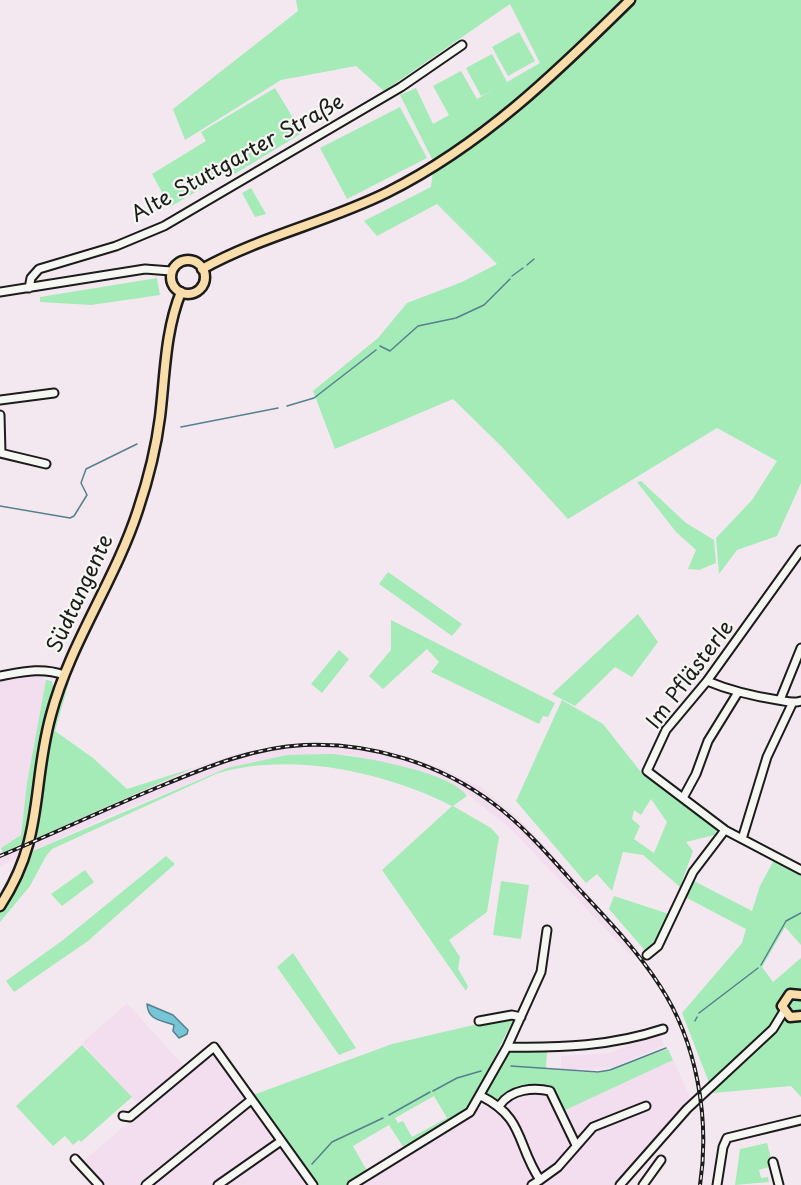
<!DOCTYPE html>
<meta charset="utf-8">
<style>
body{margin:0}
canvas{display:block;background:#f4e8f0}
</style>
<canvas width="801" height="1185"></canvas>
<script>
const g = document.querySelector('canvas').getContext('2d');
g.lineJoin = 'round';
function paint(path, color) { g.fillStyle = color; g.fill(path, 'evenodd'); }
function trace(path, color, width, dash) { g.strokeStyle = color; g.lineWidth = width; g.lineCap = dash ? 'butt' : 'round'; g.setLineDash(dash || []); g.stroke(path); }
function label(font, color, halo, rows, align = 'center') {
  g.font = font + ' "Playpen Sans",sans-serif'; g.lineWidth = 4.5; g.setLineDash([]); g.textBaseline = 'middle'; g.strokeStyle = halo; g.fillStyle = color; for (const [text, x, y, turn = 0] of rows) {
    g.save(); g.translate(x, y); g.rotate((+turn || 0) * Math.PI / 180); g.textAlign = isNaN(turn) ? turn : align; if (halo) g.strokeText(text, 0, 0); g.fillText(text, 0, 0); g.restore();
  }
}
paint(new Path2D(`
 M26,670L46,680L27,783L21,835L0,848V673Z
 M307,743H329L384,749L439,767L481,787L525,824L638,950L630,955L512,830L467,794L436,777L350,755H287L227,768L107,817L0,866V854L193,768L241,752Z
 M127,1003L184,1066L213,1044L316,1185H104L83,1161L143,1110L82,1043Z
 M659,1033L664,1045L612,1068L561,1070V1056L609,1053Z
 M673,1060L691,1098L614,1185H355L467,1112L532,1085L588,1097Z`), '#f3deef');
paint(new Path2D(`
 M296,0H801V483L777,536L737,550L719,574L716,538L752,500L777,461L717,428L568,519L502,447L453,399L335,449L313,391L378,338L407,303L462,282L497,264L437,204L377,236L364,221L431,187L434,163L400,95L416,88L433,124L449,115L433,86L461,71L477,99L493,90L481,96L466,68L492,54L507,82L540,63L510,4L384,91L356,66L281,80L185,140L173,109L298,11Z
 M519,32L535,61L508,76L492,47Z
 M275,88L302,133L228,178L226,174L170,207L152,174L206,141L201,132Z
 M400,107L427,158L347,199L320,148Z
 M251,188L266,214L255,217L242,193Z
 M157,278L160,295L91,305L40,302V297Z
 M641,481L686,523L714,540L716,563L699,570L688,569L696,550L676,532L637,482Z
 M388,572L462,624L452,636L379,584Z
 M638,614L658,642L632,677L615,667L575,706L552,694Z
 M391,620L555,703L548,717L543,716L539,724L431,672L439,662L427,649L383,689L369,676L391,650Z
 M339,650L349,659L322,693L311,684Z
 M46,680L52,681L54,689L45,720L29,841L3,853L1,848L21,835L27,783Z
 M66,682H69L55,731L93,758L127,789L193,768L37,838L47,750Z
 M562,700L603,724L644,776L651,775L718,827L714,835L686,842L693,851L680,887L643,855L623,852L612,891L597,874L586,883L516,801ZM651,799L667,822L654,853L634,839L640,826L632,819L634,810L641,815Z
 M331,754C360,756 452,772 467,796L453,806L491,828L499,837L487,912L449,940L460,957L458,969L468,986L466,991L382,870L452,806C385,772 289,751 216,774L52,849L46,856L30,886L0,922V913L24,875L33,851L227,768L287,755Z
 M166,856L175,864L88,941L14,992L6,981L63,940Z
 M774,860L801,873V945L785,927L762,967L773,982L801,958V1097L791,1086L713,1093L682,1013L742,943L746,929L685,897L692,880L752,911L760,886Z
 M85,870L94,882L62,906L51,894Z
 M501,881L529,885L521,939L493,935Z
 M614,896L672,915L648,954L609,909Z
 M293,953L356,1048L339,1055L277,967Z
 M508,1017L513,1020L467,1112L355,1185H316L253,1095L392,1044ZM434,1096L447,1118L412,1137L403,1121L398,1123L395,1118ZM389,1125L404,1148L367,1171L353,1146Z
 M82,1045L132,1097L81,1142L79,1140L73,1145L65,1136L53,1146L16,1106Z
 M668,1049L673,1060L561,1112L551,1089L532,1085L497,1100L486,1094L507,1051H547L546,1069L599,1073Z
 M767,1143L772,1162L768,1164L769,1167L759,1170L761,1178L768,1177L769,1182L735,1185L740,1149Z`), '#a4ebb7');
const water = new Path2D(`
 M147,1004L173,1015L188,1030L187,1034L179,1038L173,1031L174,1025C162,1020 148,1021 147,1004Z`);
paint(water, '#79c5d8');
trace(water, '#54818d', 1.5);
trace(new Path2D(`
 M527,265L534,259
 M512,276L523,268
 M380,346L390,351L418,326L456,318L484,305L510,279
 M287,406L314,398L376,350
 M181,427L278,408
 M0,506L70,518L74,516L87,495L81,483L86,469L137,444
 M761,965L786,921L801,913
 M699,1013L758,968
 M695,1021L697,1017
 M511,1066L598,1072L610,1070L666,1048
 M433,1091L457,1078L481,1071
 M389,1115L430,1092
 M312,1164L332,1142L383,1118`), '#54818d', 1.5);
const minor = new Path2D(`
 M29,288L31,278L39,269L116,246L164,226L401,87L462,45
 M0,292L145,269L171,271
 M0,400L54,393
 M0,415L1,453
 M0,453L46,464
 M801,550L707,681L666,730L647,771L725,830L801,870
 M0,676C22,672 42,667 64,675
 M707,681C731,691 752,696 778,700C787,701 791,704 801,701
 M780,700L801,648
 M683,798L696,774L708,741L737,694
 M742,839L767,757L792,704
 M647,955L658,946L693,872L725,830
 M479,1021L512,1015L521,1017
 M507,1047C561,1048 612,1046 663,1029
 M481,1096C525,1118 516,1144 540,1180L532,1185
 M500,1105C511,1089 534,1087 550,1091L576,1145
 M123,1116L130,1117L214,1047L313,1185
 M75,1159L99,1185
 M773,1162L779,1185
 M540,1180L558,1167L593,1127L646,1106
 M146,1185L251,1100
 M218,1185L281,1141
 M352,1185L470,1112L507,1047L541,972L547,930
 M620,1185L687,1109L773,1029L784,1011
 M643,1185L661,1160
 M717,1185L723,1147L727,1138L801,1120`);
const major = new Path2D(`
 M171 277a17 17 0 1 1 34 0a17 17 0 1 1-34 0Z
 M202,269C261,236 328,222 388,192C482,145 556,73 630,0
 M0,906C45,837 31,788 51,715C70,643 115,581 138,510C148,480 156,449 160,417C165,376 165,331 181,292
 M801,995L790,994L782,1006L790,1017L801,1016`);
trace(minor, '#1c1c1c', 11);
trace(major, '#1c1c1c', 13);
trace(minor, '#f6f6f2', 7);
trace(major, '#f9deab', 8);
const rail = new Path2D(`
 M0,856C50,835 99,812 149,791C200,770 248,748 304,745C371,742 441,764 494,804C525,827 552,859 578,888C607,919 637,950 660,986C697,1042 710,1119 700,1185`);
trace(rail, '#1c1c1c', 4);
trace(rail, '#f6f6f2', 1.5, [4.5]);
label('21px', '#1c1c1c', '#f6f6f2', [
 ["Alte Stuttgarter Straße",238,159,-29],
 ["Südtangente",81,594,-65],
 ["Im Pflästerle",691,675,-53]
]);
</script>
